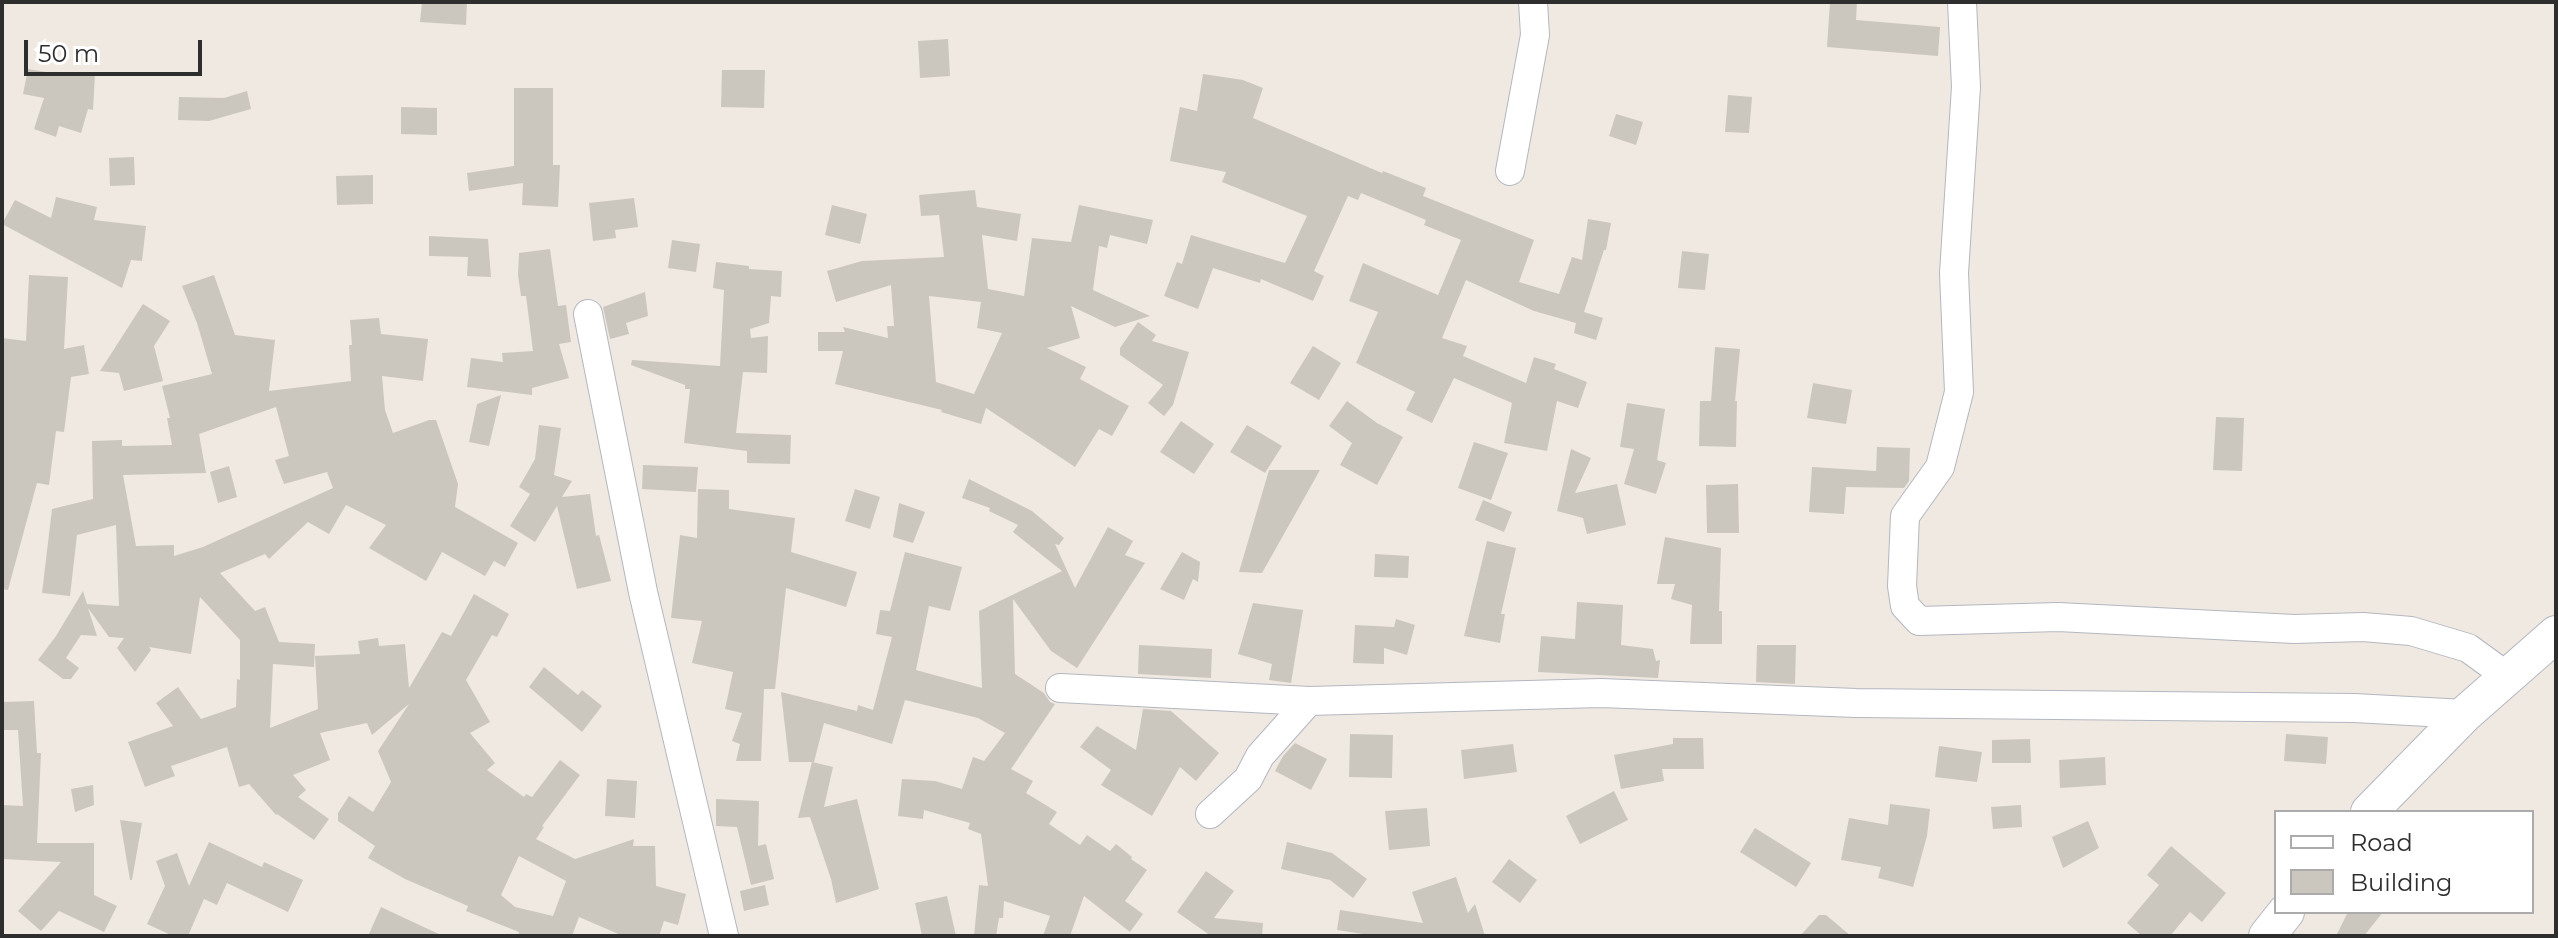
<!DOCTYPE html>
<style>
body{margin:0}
#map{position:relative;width:2558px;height:938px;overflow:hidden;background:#efe9e1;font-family:Montserrat,sans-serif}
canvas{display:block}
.frame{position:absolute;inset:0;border:4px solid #2e2e2e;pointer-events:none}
.legend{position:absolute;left:2274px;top:810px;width:260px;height:104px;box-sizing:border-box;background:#fff;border:2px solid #ababab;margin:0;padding:10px 14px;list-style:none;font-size:24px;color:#2e2e2e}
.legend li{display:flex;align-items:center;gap:16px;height:40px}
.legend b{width:40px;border:2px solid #ababab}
.scale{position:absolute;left:24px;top:40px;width:178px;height:36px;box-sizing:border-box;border:4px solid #2e2e2e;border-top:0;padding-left:10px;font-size:24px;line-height:28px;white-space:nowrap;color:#2e2e2e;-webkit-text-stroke:6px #fff;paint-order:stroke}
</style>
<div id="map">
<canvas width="2558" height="938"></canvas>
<div class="frame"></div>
<ul class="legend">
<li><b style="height:10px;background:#fff"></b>Road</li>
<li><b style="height:22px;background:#cbc7bf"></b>Building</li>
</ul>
<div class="scale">50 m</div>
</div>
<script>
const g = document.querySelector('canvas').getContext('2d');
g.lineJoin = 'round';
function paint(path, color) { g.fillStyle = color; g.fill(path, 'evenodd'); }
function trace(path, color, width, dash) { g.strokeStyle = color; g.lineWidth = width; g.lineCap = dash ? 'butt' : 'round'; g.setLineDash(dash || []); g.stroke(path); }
paint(new Path2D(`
 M422,2H467L466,25L420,22Z
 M1830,2H1857L1856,20L1940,27L1938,56L1827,47Z
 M948,39L950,76L920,78L918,41Z
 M28,69L70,76L71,73L95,74L93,110L88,109L81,133L59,126L56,137L34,129L44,98L23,94Z
 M722,70H765L764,108L721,107Z
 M1203,74L1243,80L1263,88L1253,118L1382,173L1383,171L1426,188L1423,196L1534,240L1519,282L1559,294L1572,257L1582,260L1588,219L1611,223L1606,250H1604L1584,312L1603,318L1596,340L1574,333L1576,323L1534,311L1466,280L1442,338L1467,346L1463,356L1526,383L1534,357L1556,364L1554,369L1587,382L1578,408L1557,401L1547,451L1504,443L1512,403L1454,378L1432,423L1406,410L1415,392L1356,363L1378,312L1349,301L1363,263L1438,295L1461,240L1424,225L1426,220L1361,193L1358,200L1348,196L1314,271L1324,276L1313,301L1261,279L1260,283L1213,268L1198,309L1164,296L1177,262L1182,264L1191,235L1285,263L1307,216L1222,182L1226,172L1170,161L1180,107L1197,111Z
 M514,88H553V165H560L558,207L522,205L523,183L469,191L467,173L514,166Z
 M247,91L251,109L209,121L178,120L179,97L224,98Z
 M1728,95L1752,97L1749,133L1725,132Z
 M401,107L437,108V135L401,134Z
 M1616,114L1643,122L1636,145L1609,136Z
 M134,157L135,185L110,186L109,158Z
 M373,175V204L337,205L336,176Z
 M975,190L977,207L1021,214L1017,241L982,235L988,289L1024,296L1032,238L1071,242L1079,205L1153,220L1147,244L1110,235L1107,248L1099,246L1093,290L1150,316L1115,327L1071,306L1080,338L1047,348L1086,367L1080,379L1129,406L1112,436L1099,429L1075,467L986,408L981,424L941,412L942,410L835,384L843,351H818V332H845L843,327L888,338L887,326H894L891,285L836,302L827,271L862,261L944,257L939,215L921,216L919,195ZM929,296L981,302L977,328L1002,333L974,394L936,382Z
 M56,197L97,207L94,220L146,226L142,261L131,260L122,288L2,224L15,200L51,218Z
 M634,198L638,227L615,230L616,238L593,241L589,203Z
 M832,205L867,214L860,244L825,235Z
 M429,236L488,239L491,277L467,276L468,257L429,256Z
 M672,240L700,244L696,272L668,268Z
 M550,249L558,306L566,305L571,342L559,344L569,378L532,388V395L467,387L471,358L503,362L502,353L533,351L526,296H521L518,275L519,253Z
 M1682,251L1709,254L1705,290L1678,288Z
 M716,262L749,266V269L782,271L781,297L771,296L769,323L750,329L751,338L768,336L767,373L743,372L736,433L791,435L790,464L747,463V451L684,443L690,389H685V385L631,365L632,360L720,366L724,290L713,288Z
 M29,275L68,277L64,349L84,345L89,374L71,377L64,432L56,431L49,485L37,483L8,590L2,589V338L26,341Z
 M214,275L235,335L275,340L269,391L351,381L349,345H352L350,320L379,318L381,334L428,339L423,381L382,376L385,410L393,433L429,420H436L458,484L455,507L518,543L505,567L494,561L485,576L442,552L426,581L369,548L386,525L346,505L329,534L308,522L269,559L265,554L220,573L255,611L265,607L279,642L315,644L314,667L273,664L270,728L318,709L315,656L360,654L358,641L378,638L379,646L405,644L409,688L442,632L451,636L474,594L509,614L497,637L492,635L466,680L490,722L470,733L495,763L487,770L524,797L526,794L532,797L560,760L580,775L542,826L544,827L536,839L575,859L634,839L633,846H655L656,886L686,894L678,925L664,921L659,936H623L579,917L572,936H518L519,932L466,911L468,906L405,879L368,858L375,846L338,821V813L349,796L373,812L391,782L378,751L409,704L372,735L367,723L320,733L330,760L293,775L306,790L298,797L329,819L314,840L277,814L276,815L249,784L239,787L227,747L171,766L175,776L145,787L128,742L173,726L156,703L178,687L201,719L236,707L237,679L240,680V640L200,597L191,654L149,647L151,650L135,672L117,648L124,638L109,637L88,608L97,636L81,635L66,658L79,668L71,679H63L38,660L56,636L83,591L87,604L119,606L116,525L77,535L70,596L42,593L52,509L93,499L92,441L122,440V446L172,445L167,418H170L162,386L212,374L197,323L182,286ZM276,407L289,456L275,460L284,484L327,472L333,488L203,547L174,556V545L136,546L123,475L206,473L199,434ZM519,856L566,881L553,916L515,907L501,895Z
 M645,292L648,316L626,323L629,334L610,339L603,307Z
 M143,304L170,321L154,346L163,381L124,391L119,373L100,371Z
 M1138,322L1156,335L1152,341L1189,352L1173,405L1164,416L1148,403L1163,385L1120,355V348Z
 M1313,346L1341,363L1319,400L1290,383Z
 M1715,347L1740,349L1735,401H1737L1736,447L1699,446L1700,401H1711Z
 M1813,383L1852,390L1846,424L1807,418Z
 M501,395L489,446L469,442L477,404Z
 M1347,401L1377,423L1403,437L1377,485L1340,465L1352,443L1329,426Z
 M1627,403L1665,409L1657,460L1666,463L1656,494L1624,484L1634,449L1620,447Z
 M2216,417L2244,418L2242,471L2213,470Z
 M1181,421L1214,444L1194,474L1160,452Z
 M539,425L561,428L554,475L572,481L562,497L590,494L596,536L599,535L611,581L577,589L557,506L535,542L510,526L530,494L519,487L535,459Z
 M1247,425L1282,446L1265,473L1230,452Z
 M1474,442L1508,453L1491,500L1458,488Z
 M1877,447L1910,448L1909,481L1904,488L1846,487L1844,514L1809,512L1812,467L1876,471Z
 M1571,449L1591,458L1575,493L1617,484L1626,525L1587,534L1583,518L1557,511Z
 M643,465L698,467L696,492L642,489Z
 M229,466L237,497L218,503L210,472Z
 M1269,470H1320L1262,573L1239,572Z
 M969,479L1032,511L1064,538L1059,545L1055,544L1075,588L1108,527L1133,541L1125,555L1145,563L1077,668L1051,651L1013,599L1015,674L1044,693L1050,702L1055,704L1011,769L1033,781L1026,793L1057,812L1049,824L1080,845L1087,835L1110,851L1116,844L1132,857L1131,859L1147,870L1125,901L1143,914L1130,932L1084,896L1070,936H1043L1050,916L1004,901L1003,918H999L996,936H974L979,885L988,886L981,834L968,829L970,823L924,810L923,819L898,816L902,779L935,781L962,789L973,757L984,761L1005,733L978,718L905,700L892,744L824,723L814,762H789L781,692L857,711L858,705L873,710L892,637L876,634L880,610L890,611L905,552L962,567L950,611L929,606L916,670L982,688L979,611L1062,571L1013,532L1018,525L989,511L990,508L962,498Z
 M1738,484L1739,533H1707L1706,485Z
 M698,489L729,490V509L795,518L791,552L857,572L846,607L786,588L775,689H764L761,761H736L740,744L732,741L742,713L725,709L733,672L692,663L702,621L671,618L680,535L697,538Z
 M855,489L880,497L870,529L845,521Z
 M1483,500L1512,512L1504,532L1475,520Z
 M899,503L925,512L913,543L893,537Z
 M1665,537L1721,548L1719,611H1722V644H1690L1692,605L1671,599L1675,584H1657Z
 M1487,541L1516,548L1501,614H1505L1500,643L1464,636Z
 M1182,552L1200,562L1198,582L1193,579L1184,600L1160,589Z
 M1375,554L1409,556L1408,578L1374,577Z
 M1577,602L1623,605L1621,645L1653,649L1656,661L1660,660L1658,678L1538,672L1541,636L1575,639Z
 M1253,603L1303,610L1291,683L1269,680L1272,664L1238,654Z
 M1396,619L1415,625L1407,655L1384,648V664L1353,663L1355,625L1394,627Z
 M1139,645L1212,649L1211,678L1138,674Z
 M1757,645H1796L1795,684L1756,682Z
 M544,667L578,695L582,690L602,706L582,732L529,687Z
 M34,701L37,753H41L37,843H94V895L117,906L104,932L59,911L41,931L18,911L61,862L2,859V805L23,806L18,730H2V702Z
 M1143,709L1171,711L1219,753L1196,781L1180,767L1152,816L1101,785L1111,770L1080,747L1097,726L1136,750Z
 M1350,734L1393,735L1392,778L1349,777Z
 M2286,734L2328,737L2326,764L2284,761Z
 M1673,738H1703L1704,769H1662L1664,781L1621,789L1614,755L1673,744Z
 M2030,739L2031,763H1992V740Z
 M1295,743L1327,759L1311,790L1275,771L1283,756Z
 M1513,744L1517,772L1464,779L1461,750Z
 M1939,746L1982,752L1977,782L1935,777Z
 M2105,757L2106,785L2060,788L2059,760Z
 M812,762L833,767L824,807L857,799L879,889L836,903L831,879L810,817L798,818Z
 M607,779L637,781L635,818L605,816Z
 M93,785L94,805L75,812L71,789Z
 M1614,791L1628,820L1580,844L1566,816Z
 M716,799L759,801L758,846L766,844L774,879L751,885L737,827L716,826Z
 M1890,804L1930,809L1927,836L1913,887L1878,878L1881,867L1841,860L1849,818L1888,825Z
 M2021,805L2022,827L1993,829L1991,807Z
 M1427,808L1430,846L1389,850L1385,811Z
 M120,820L142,823L132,880H130Z
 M2088,821L2099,848L2063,868L2052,837Z
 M1755,828L1811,863L1796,887L1740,852Z
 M209,842L262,867L264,862L303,880L288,912L227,883L217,905L204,899L188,936H173L147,924L165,886L156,861L177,853L189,886Z
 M1287,842L1332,853L1367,879L1353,898L1330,880L1281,869Z
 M2171,846L2226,893L2202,922L2190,912L2170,936H2142L2127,923L2159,885L2147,875Z
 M1509,859L1537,880L1520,903L1492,882Z
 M1206,871L1234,891L1214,918L1263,923L1262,936H1211L1177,912Z
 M1456,877L1468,913L1475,904L1485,936H1376L1337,930L1340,910L1423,923L1412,892Z
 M765,885L769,905L744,911L740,891Z
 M947,896L956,936H922L915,903Z
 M381,907L398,915L443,936H368Z
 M2348,912H2383L2364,936H2336Z
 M1819,915H1826L1851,936H1800Z`), '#cbc7bf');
const minor = new Path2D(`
 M1962,2L1966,87L1954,273L1959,392L1940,467L1905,516L1902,586L1905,606L1919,621L2058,617L2294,629L2363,627L2411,631L2468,648L2508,677
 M1510,171L1535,35L1533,2
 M588,314L643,592L724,936
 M1060,688L1309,701L1601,693L1856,703L2354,708L2465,714
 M1210,814L1248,779L1260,756L1309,701`);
const tertiary = new Path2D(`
 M2369,812L2465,714L2556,634
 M2267,936L2286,912`);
trace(minor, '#b4b7c1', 30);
trace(tertiary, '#b4b7c1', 38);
trace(minor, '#fff', 28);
trace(tertiary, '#fff', 36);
</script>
